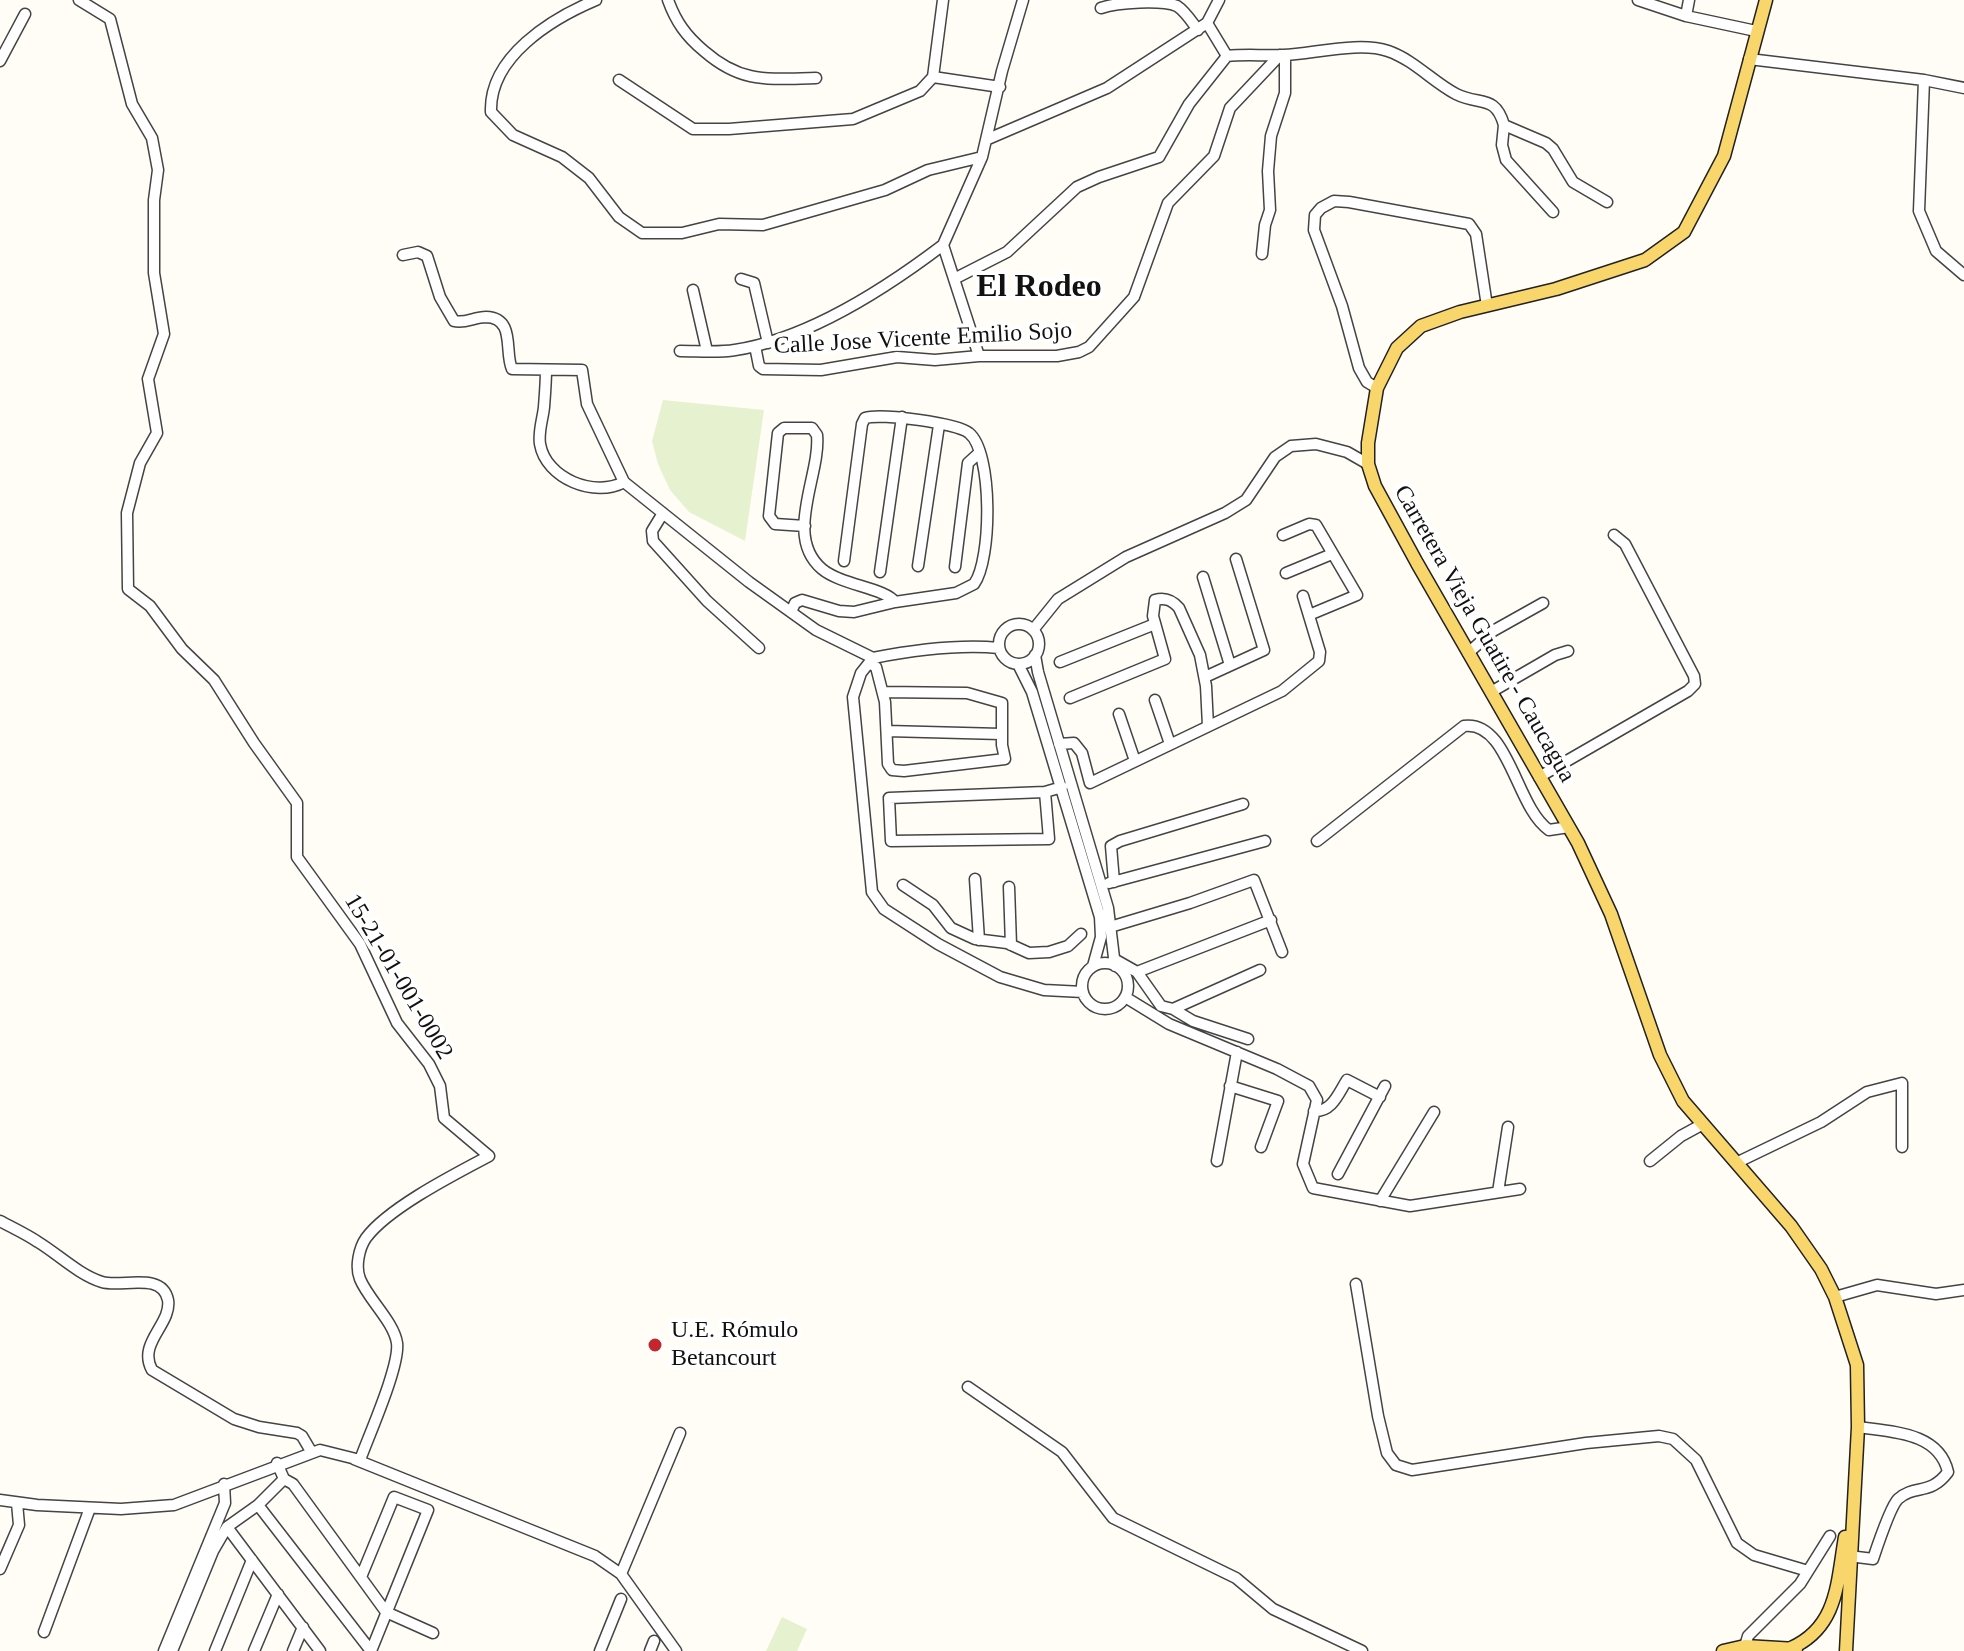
<!DOCTYPE html>
<meta charset="utf-8">
<style>
body{margin:0}
canvas{display:block;background:#fffdf5}
</style>
<canvas width="1964" height="1651"></canvas>
<script>
const g = document.querySelector('canvas').getContext('2d');
g.lineJoin = 'round';
function paint(path, color) { g.fillStyle = color; g.fill(path, 'evenodd'); }
function trace(path, color, width, dash) { g.strokeStyle = color; g.lineWidth = width; g.lineCap = dash ? 'butt' : 'round'; g.setLineDash(dash || []); g.stroke(path); }
function label(font, color, halo, rows, align = 'center') {
  g.font = font + ' "Times New Roman",serif'; g.lineWidth = 8; g.setLineDash([]); g.textBaseline = 'middle'; g.strokeStyle = halo; g.fillStyle = color; for (const [text, x, y, turn = 0] of rows) {
    g.save(); g.translate(x, y); g.rotate((+turn || 0) * Math.PI / 180); g.textAlign = isNaN(turn) ? turn : align; if (halo) g.strokeText(text, 0, 0); g.fillText(text, 0, 0); g.restore();
  }
}
paint(new Path2D(`
 M663,400L764,410L745,541L689,512L670,490L658,464L652,441Z
 M782,1617L807,1629L797,1651H766Z`), '#e6f2cf');
const minor = new Path2D(`
 M596,0C551,19 489,57 491,112L513,135L562,157L589,178L619,217L642,233H682L719,224L763,225L885,190L928,170L982,157
 M668,0C676,22 686,36 704,51C742,84 768,79 816,78
 M1638,0L1686,16L1756,31
 M1101,8C1118,2 1162,0 1177,6C1185,11 1192,22 1198,30
 M1686,16L1689,0
 M1227,56C1246,54 1264,56 1283,55C1313,54 1359,41 1388,51C1414,60 1433,82 1456,94C1480,106 1495,94 1504,125L1546,143L1553,149L1573,182L1607,202
 M1749,59L1924,80L1964,88
 M0,61L25,14
 M933,77L1000,87
 M619,80L693,129H729L853,119L920,91L933,77L943,0
 M1924,80L1919,211L1936,251L1964,275
 M1504,125L1502,145L1506,160L1553,212
 M988,139L1107,88L1207,23L1219,0
 M1262,254L1265,225L1270,210L1268,171L1271,136L1285,93V55
 M403,255L418,252L427,256L440,297L454,321C465,324 474,317 486,317C516,318 504,352 512,369L582,370L587,404L624,482L749,582L816,630L873,658
 M741,279L754,283L768,343
 M954,279L1007,252L1077,187L1099,177L1159,157L1189,104L1227,56L1207,23
 M693,290L707,351
 M755,346L759,366L763,369L821,370L897,357L935,360L979,356H1057L1079,352L1089,347L1134,297L1168,203L1214,156L1230,108L1280,55
 M680,351C698,351 718,353 735,350C808,339 885,289 943,245
 M979,356L943,245L982,157L1002,71L1023,0
 M546,370C546,382 545,394 544,407C543,418 538,432 540,444C546,479 595,498 624,482
 M1377,388L1367,382L1359,368L1342,306L1314,230L1315,215L1321,208L1334,201L1349,202L1469,224L1476,234L1487,306
 M663,513L652,531L653,541L707,601L759,648
 M805,526L775,524L769,516L778,433L784,428H812L817,435C821,475 783,536 822,569C841,585 885,588 895,602
 M1283,535L1309,524L1316,525L1357,595L1309,615
 M918,566L939,425
 M955,567L968,463L979,453
 M880,572L902,417
 M1286,573L1332,554
 M1203,577L1230,665
 M791,612L795,603L802,600L839,611L854,612L895,602L956,593L974,584C992,560 993,452 969,433C957,423 881,413 865,418L862,424L844,561
 M999 644a20 20 0 1 1 40 0a20 20 0 1 1-40 0Z
 M1033,630L1058,599L1126,557L1225,513L1246,500L1275,457L1291,446L1316,444L1347,452L1368,464
 M999,648C957,644 914,650 873,658L861,673L853,697L872,892L884,909L938,944L1000,977L1044,990L1083,992
 M1468,653L1493,631L1543,603
 M1035,655L1038,672L1108,908L1115,966
 M1060,662L1155,624
 M869,663L876,667L885,702L888,764L892,770L904,771L1005,759L1002,745V703L967,693L883,692
 M1018,664L1032,692L1100,917L1101,937L1093,966
 M1205,677L1264,650L1236,559
 M1491,692L1555,655L1568,651
 M1070,698L1165,659L1153,616L1155,600C1165,597 1172,600 1179,608L1200,655L1206,686L1208,726
 M1155,700L1170,744
 M1119,714L1135,761
 M887,731L1001,734
 M1059,744L1074,743L1082,753L1090,783L1282,691L1319,661L1320,652L1303,596
 M1539,777L1688,691L1695,684L1694,676L1625,544L1614,535
 M1045,792L1049,839L891,841L889,798L1045,792L1062,787
 M1317,841L1464,726C1509,720 1516,808 1549,830L1569,827
 M975,879L979,940
 M1114,882L1111,846L1120,841L1243,804
 M1109,883L1265,841
 M903,885L933,905L951,928L975,939L1007,943L1029,953L1049,952L1068,946L1081,934
 M1009,887L1011,945
 M1110,927L1190,903L1254,880L1282,952
 M1114,959L1137,972L1161,1006L1173,1009L1193,1021L1248,1039
 M1082 986a23 23 0 1 1 46 0a23 23 0 1 1-46 0Z
 M1137,972L1271,920
 M1125,997L1169,1024L1277,1069L1309,1086L1317,1100L1303,1164L1313,1188L1410,1206L1520,1189
 M1173,1009L1260,970
 M1230,1086L1278,1101L1261,1147
 M1314,1111C1332,1112 1338,1094 1347,1080L1380,1097
 M1217,1161L1237,1052
 M1650,1161L1681,1136L1703,1124
 M1736,1163L1821,1122L1867,1092L1902,1083V1147
 M1338,1174L1385,1086
 M1498,1192L1508,1127
 M1380,1201L1434,1112
 M0,1221C13,1228 26,1234 38,1242C58,1254 79,1275 102,1282C121,1288 162,1271 168,1300C172,1324 137,1343 152,1370L234,1419L259,1427L297,1433L302,1436L312,1453
 M1356,1284L1378,1416L1387,1453L1396,1465L1412,1470L1586,1443L1659,1436L1673,1439L1696,1460L1737,1543L1754,1555L1808,1571
 M1835,1297L1877,1285L1936,1294L1964,1290
 M968,1387L1062,1452L1113,1518L1236,1578L1273,1609L1362,1651
 M354,1459L595,1556L621,1574L676,1651
 M277,1463L284,1479L293,1484L386,1612L433,1633
 M0,1500L37,1505L121,1509L174,1505L320,1450L360,1460C369,1435 400,1366 397,1343C394,1322 368,1299 360,1279C355,1267 359,1248 366,1238C388,1208 455,1174 489,1156L444,1118L440,1086L429,1064L397,1023L360,944L297,857V803L254,743L214,680L182,649L150,606L128,589L127,513L140,463L157,433L148,379L164,334L154,273V200L158,170L152,138L132,104L110,19L79,0
 M258,1505L371,1651
 M227,1527L320,1651
 M1857,1557L1873,1559C1877,1547 1891,1506 1898,1499C1915,1484 1930,1496 1948,1472C1939,1432 1892,1432 1858,1427
 M0,1569L19,1525L17,1503
 M621,1574L680,1433
 M361,1577L394,1497L428,1510L371,1651
 M44,1632L90,1508
 M1745,1646L1748,1636L1800,1584L1830,1536
 M164,1651L225,1503L224,1484
 M172,1651L213,1551L227,1527L258,1505L284,1479
 M215,1651L252,1560
 M254,1651L278,1594
 M293,1651L303,1627
 M600,1651L621,1599
 M650,1651L654,1641`);
const major = new Path2D(`
 M1766,0L1724,156L1684,232L1645,260L1556,289L1460,312L1421,326L1397,348L1377,388L1368,443V464L1375,486L1417,563L1578,843L1611,914L1660,1055L1683,1101L1791,1226L1821,1269L1835,1297L1857,1365L1858,1427L1846,1651
 M1791,1648C1838,1627 1837,1583 1845,1537
 M1723,1651L1745,1646L1796,1649`);
trace(minor, '#444', 13);
trace(major, '#222', 15);
trace(minor, '#fff', 10);
trace(major, '#f9d66b', 12);
for (const [x, y, r, color] of [
 [655,1345,8,"#c4262e"]
]) { const dot = new Path2D(); dot.arc(x, y, r, 0, 2 * Math.PI); g.fillStyle = color; g.fill(dot); trace(dot, '#fff', 3); }
label('24px', '#111', '#fff', [
 ["Calle Jose Vicente Emilio Sojo",923,339,-3],
 ["Carretera Vieja Guatire - Caucagua",1484,634,60],
 ["15-21-01-001-0002",398,977,59]
]);
label('24px', '#111', '#fff', [
 ["U.E. Rómulo",671,1331],
 ["Betancourt",671,1359]
], 'left');
label('bold 32px', '#111', '#fff', [
 ["El Rodeo",1039,288]
]);
</script>
